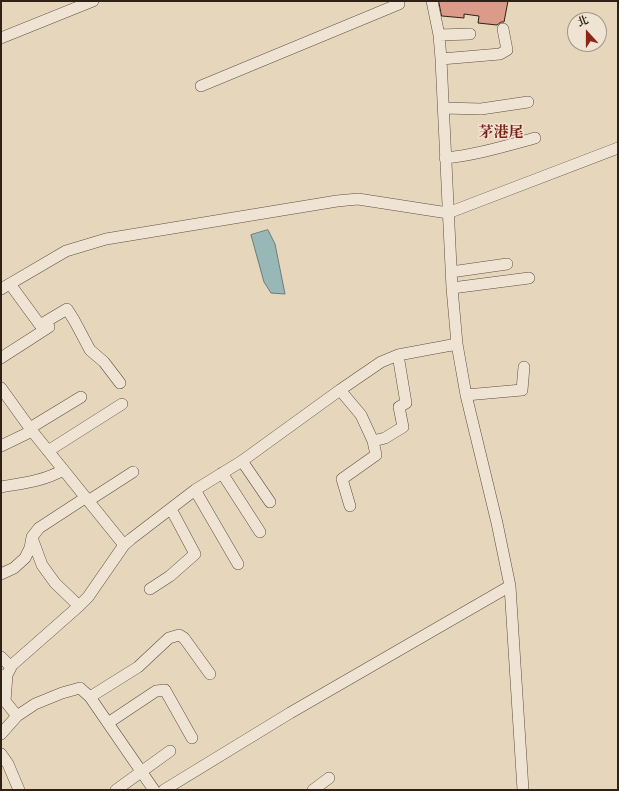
<!DOCTYPE html>
<meta charset="utf-8">
<style>
body{margin:0}
#map{position:relative;width:619px;height:791px;overflow:hidden;background:#e6d6bc;font-family:"Libre Bodoni","Noto Serif TC",serif}
canvas{display:block}
.frame{position:absolute;inset:0;border:2px solid #2f2116;pointer-events:none}
.north{position:absolute;left:567px;top:12px;width:40px;height:40px;box-sizing:border-box;background:#efe4d3;border:1px solid #a29687;border-radius:50%;rotate:339deg;font-size:11px;font-weight:700;line-height:16px;text-align:center;color:#2f2116}
.north::after{content:'';display:block;margin:auto;width:14px;height:18px;background:#8f2418;clip-path:polygon(50% 0,100% 100%,50% 72%,0 100%)}
</style>
<div id="map">
<canvas width="619" height="791"></canvas>
<div class="frame"></div>
<div class="north">北</div>
</div>
<script>
const g = document.querySelector('canvas').getContext('2d');
g.lineJoin = 'round';
function paint(path, color) { g.fillStyle = color; g.fill(path, 'evenodd'); }
function trace(path, color, width, dash) { g.strokeStyle = color; g.lineWidth = width; g.lineCap = dash ? 'butt' : 'round'; g.setLineDash(dash || []); g.stroke(path); }
function label(font, color, halo, rows, align = 'center') {
  g.font = font + ' "Libre Bodoni","Noto Serif TC",serif'; g.lineWidth = 3; g.setLineDash([]); g.textBaseline = 'middle'; g.strokeStyle = halo; g.fillStyle = color; for (const [text, x, y, turn = 0] of rows) {
    g.save(); g.translate(x, y); g.rotate((+turn || 0) * Math.PI / 180); g.textAlign = isNaN(turn) ? turn : align; if (halo) g.strokeText(text, 0, 0); g.fillText(text, 0, 0); g.restore();
  }
}
const water = new Path2D(`
 M268,230L275,244L285,294L271,293L264,282L251,235Z`);
paint(water, '#97b8b7');
trace(water, '#6d7c77', 1);
const building = new Path2D(`
 M439,1H508L504,22H501L497,25L478,23L479,16L464,14V18L442,16Z`);
paint(building, '#dc9b88');
trace(building, '#2f2116', 1);
const minor = new Path2D(`
 M432,1L439,35L441,59L452,288L457,344L466,395L497,523L510,586L523,790
 M439,35L470,34
 M1,38L93,1
 M441,59L500,54L507,50L503,29
 M201,86L399,4L398,1
 M444,108L481,109L528,102
 M445,158C476,155 505,146 535,138
 M451,272L507,264
 M10,284L40,325L67,309L74,320L90,350L104,362L120,383
 M452,288L529,278
 M1,289L66,251L106,239L337,201L358,199L448,213L618,148
 M1,358L49,327
 M1,388L32,431L124,545
 M340,390L361,415L373,441L376,455L342,479L350,506
 M466,395L522,390L524,367
 M30,428L81,397
 M373,441L385,438L403,427L399,407L406,403L398,355
 M1,446L32,431
 M48,451L122,404
 M242,461L270,502
 M222,473L260,532
 M1,487C23,483 44,481 63,470
 M195,490L238,564
 M88,501L133,472
 M32,538L42,565L55,583L79,606
 M1,574L14,568L25,558L30,548L32,537L39,528L85,498
 M150,589L170,576L195,554L171,509
 M1,657L7,663L12,665
 M1,676L7,675L12,665L79,606L88,597L124,545L131,539L195,490L242,461L340,390L381,362L398,355L457,344
 M90,697L138,667L169,638L179,635L184,638L210,674
 M17,716L35,704L62,693L80,688L90,697L154,790
 M108,723L156,691L165,690L192,738
 M1,734L17,716L5,701L7,675
 M1,754L8,764L19,790
 M116,790L170,751
 M164,790L290,713L510,586
 M313,790L329,778`);
trace(minor, '#5d4e40', 12);
trace(minor, '#efe4d3', 11);
label('bold 15px', '#7a1f14', '#efe4d3', [
 ["茅港尾",501,133]
]);
</script>
